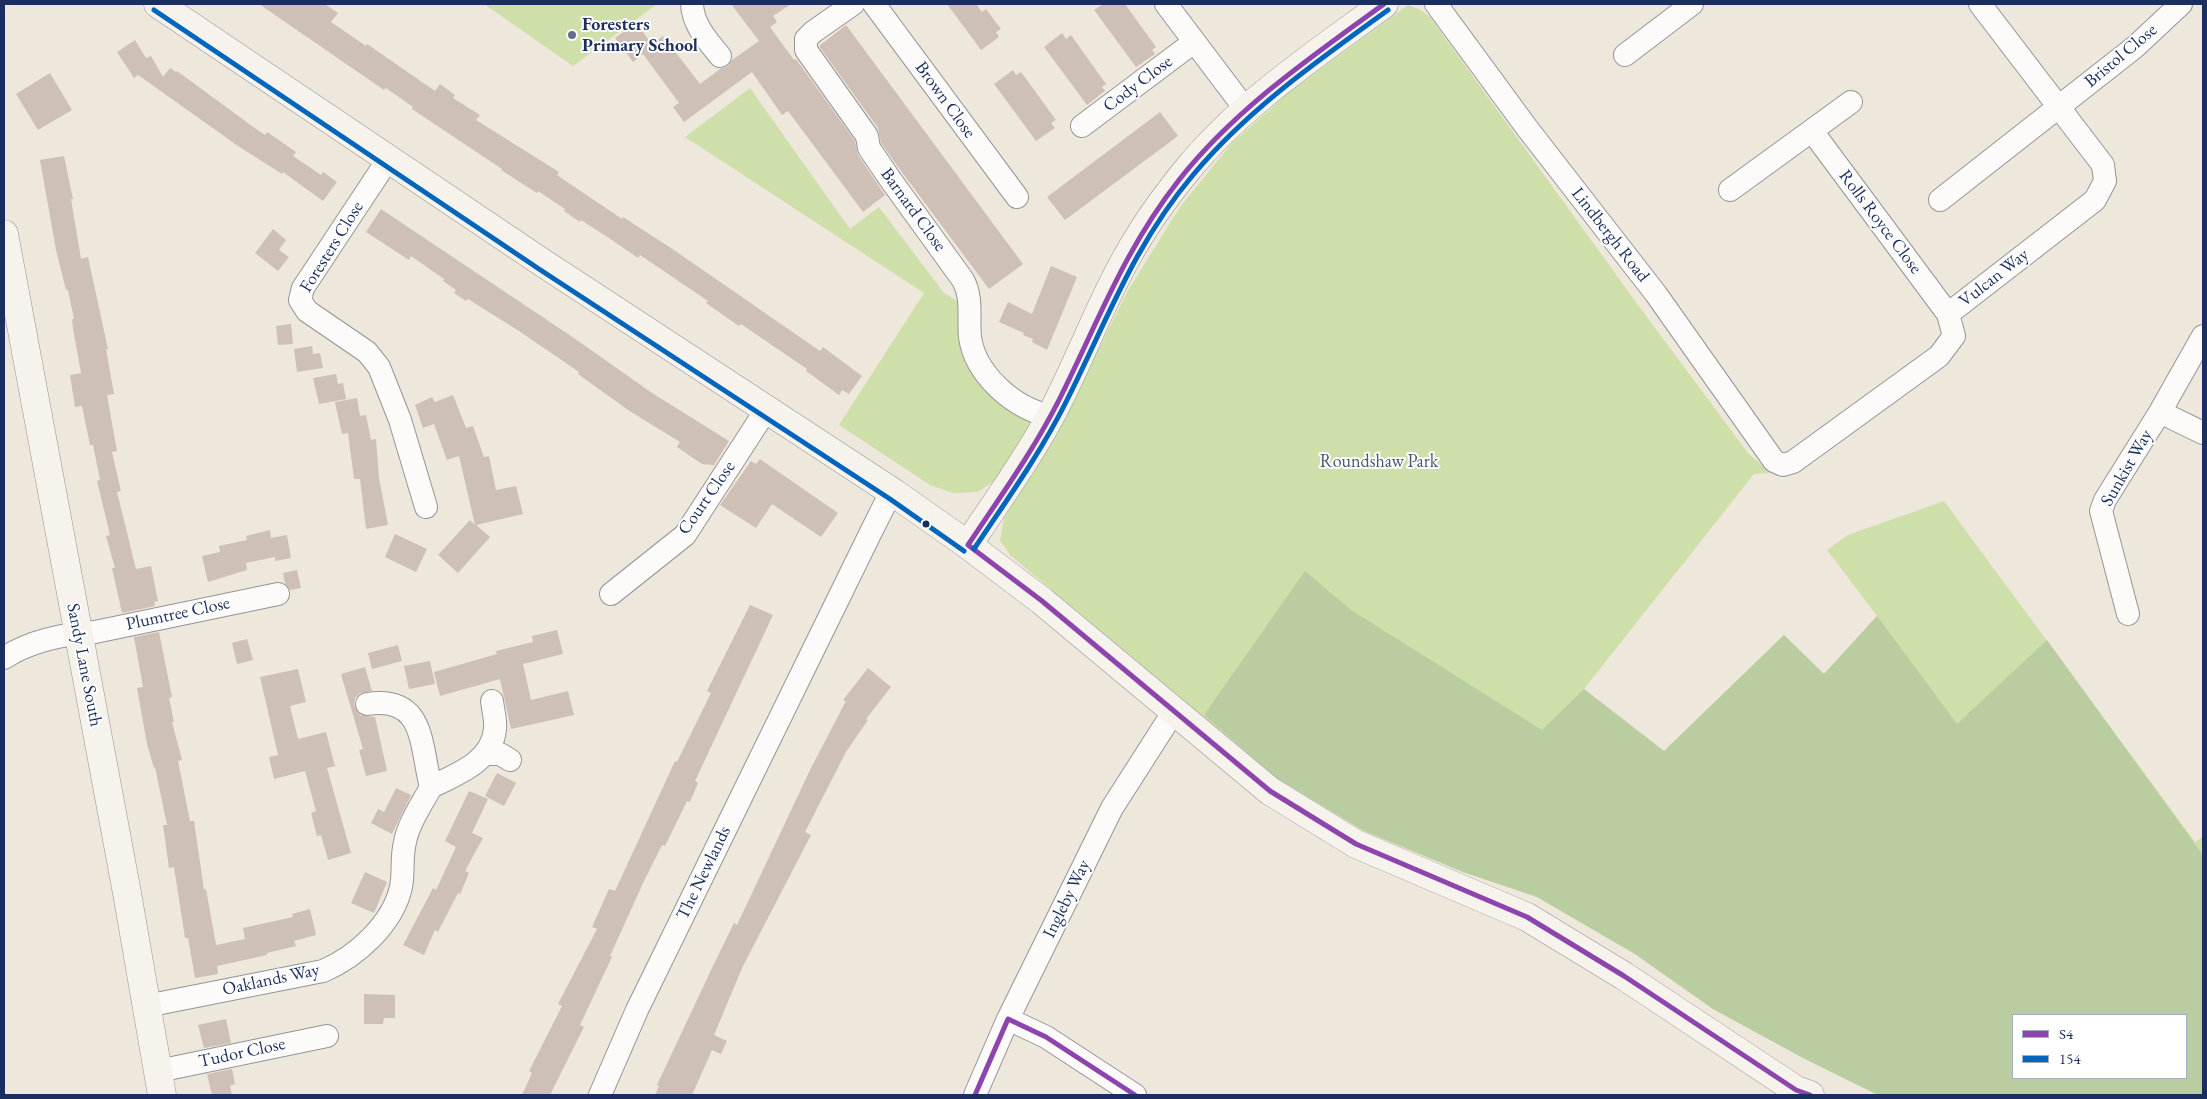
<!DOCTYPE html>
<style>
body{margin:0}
#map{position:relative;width:2207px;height:1099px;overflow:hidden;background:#eee7dc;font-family:"EB Garamond",serif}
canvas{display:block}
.frame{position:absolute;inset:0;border:5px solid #1b2f5e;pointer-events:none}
.legend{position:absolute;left:2012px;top:1014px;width:175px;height:65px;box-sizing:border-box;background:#fff;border:1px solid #a4acbf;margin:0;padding:6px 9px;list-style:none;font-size:15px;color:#1b2f5e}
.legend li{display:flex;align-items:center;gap:10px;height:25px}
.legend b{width:25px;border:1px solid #a4acbf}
</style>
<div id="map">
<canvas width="2207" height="1099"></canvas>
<div class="frame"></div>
<ul class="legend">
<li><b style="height:6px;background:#8e44ad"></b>S4</li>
<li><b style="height:6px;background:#0065bd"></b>154</li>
</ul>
</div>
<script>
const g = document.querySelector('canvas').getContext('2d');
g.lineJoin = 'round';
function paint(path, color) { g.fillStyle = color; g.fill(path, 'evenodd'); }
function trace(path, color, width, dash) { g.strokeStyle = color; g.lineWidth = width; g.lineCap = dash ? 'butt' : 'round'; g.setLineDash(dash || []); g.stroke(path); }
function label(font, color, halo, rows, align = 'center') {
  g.font = font + ' "EB Garamond",serif'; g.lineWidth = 4; g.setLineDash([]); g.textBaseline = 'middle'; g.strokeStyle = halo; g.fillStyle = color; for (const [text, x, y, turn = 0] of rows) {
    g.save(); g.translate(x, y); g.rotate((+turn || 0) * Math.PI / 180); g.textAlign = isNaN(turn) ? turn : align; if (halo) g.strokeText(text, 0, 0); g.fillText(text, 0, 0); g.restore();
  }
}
paint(new Path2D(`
 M484,4H657L573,66Z
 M1408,5L1419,9L1430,17L1638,305L1748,453L1771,473L1754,474L1584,689L1664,751L1784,635L1824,674L1877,616L1827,550L1848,535L1944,501L2195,842L2203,837V1095L1876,1094L1805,1059L1713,1009L1635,954L1537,897L1463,872L1364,831L1278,779L1010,555L1000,540L1004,518L1052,443L1127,292L1180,207L1231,144L1286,95ZM2013,1015H2186V1078H2013Z
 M750,88L850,229L879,207L944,293L959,302V323L1035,422L996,480L978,492L953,493L930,485L839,425L924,293L685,137Z`), '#cfdfa9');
paint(new Path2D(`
 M1305,571L1351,610L1542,730L1584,689L1664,751L1784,635L1824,674L1877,616L1957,724L2047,640L2203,855V1095L1876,1094L1805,1059L1713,1009L1635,954L1537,897L1463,872L1364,831L1278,779L1204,715ZM2013,1015H2186V1078H2013Z`), '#bacda0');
paint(new Path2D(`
 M259,4H325L338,13L331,22L366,46L367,44L435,91L440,84L455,95L453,98L480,115L476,120L559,172L557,175L622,219L623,217L671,248L820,351L823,347L862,376L849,394L842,390L839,395L806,371L807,369L741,324L739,326L706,303L708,301L640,255L638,258L609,238L581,220L580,222L564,211L565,209L538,191L537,193L501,170L502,169L412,109L413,107L386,88L384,90Z
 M731,4H791L773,16L777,22L770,27L794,60L796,59L855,141L858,155L885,195L863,212L788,111L782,115L752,72L684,122L673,107L679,103L643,54L633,62L615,38L636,23L652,44L663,36L700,84L720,69L728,66L732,60L759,41Z
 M947,4H976L982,12L986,9L1001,29L996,32L999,37L981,50Z
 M1103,4H1125L1156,47L1152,50L1155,54L1136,67L1094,10Z
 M846,25L1023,264L989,289L901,171L881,143L878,128L819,46Z
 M1062,33L1066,39L1071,35L1106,84L1102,87L1105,91L1087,105L1044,47Z
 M135,40L146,58L151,56L163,77L170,68L176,72L177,71L252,126L265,135L267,132L296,152L293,156L321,175L323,172L337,182L323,201L283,172L282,174L238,146L138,75L134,78L117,52Z
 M1013,70L1016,75L1021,72L1056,120L1051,123L1055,128L1036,141L994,84Z
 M50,73L72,110L38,130L16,94Z
 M1160,112L1178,136L1065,220L1047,197Z
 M64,156L73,199H71L81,259L88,257L108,349H106L114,394L107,395L117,451L112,452L121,491L117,492L136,569L151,566L158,601L154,602L155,606L122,613L112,568H115L106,536L110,535L97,481L100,480L93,445H90L82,406L75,407L70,375L81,373L73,329L72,319H74L68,290H66L56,250L40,160Z
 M381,209L574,338L652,393L729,441L714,465L702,464L677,447L680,442L628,410L578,374L579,372L519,331L468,299L466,301L454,293L456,290L443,281L444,279L411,256L409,260L366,232Z
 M273,229L286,240L279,250L289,257L278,271L255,253Z
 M1051,266L1077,277L1047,350L1032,342L1033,339L1023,335L1024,333L999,322L1008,302L1032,314Z
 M291,324L293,344L278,345L276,326Z
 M312,346L313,354L320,353L323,368L297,372L294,349Z
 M336,374L338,384L343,383L346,399L319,404L313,378Z
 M453,395L466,428L473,426L484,457L489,456L496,490L516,486L523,514L476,525L490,537L458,573L438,555L470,520L475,525L459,456L447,460L434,424L423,428L415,405L432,397L435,402Z
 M357,398L360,416L366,415L371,440L376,439L379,478L388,525L366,529L360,479H354L348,433L342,434L335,402Z
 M760,459L838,513L821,537L772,504L756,528L720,505L751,461L756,464Z
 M270,530L271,538L287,535L291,558L275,561V557L246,563L247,570L208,582L202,556L220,552L219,546L247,540L246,536Z
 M395,534L427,549L416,572L385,557Z
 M297,570L301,588L290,590L285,584L283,573Z
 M750,605L773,615L695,781L698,783L690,802L687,801L665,846L662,845L644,881L610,956L612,957L580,1025L584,1027L550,1095H522L532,1073L529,1071L562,1006L558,1004L597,929L592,927L609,889L615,891L675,761L677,762L711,693L707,691Z
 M557,630L563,654L523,664L531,700L568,691L574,715L511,729L500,679L440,696L434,672L497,654L496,651L533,642L532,636Z
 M159,632L172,697L169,698L174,722H172L182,760L178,761L190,821H194L204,890L206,889L216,945L245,939L243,928L293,917L292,914L310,909L316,935L294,941L296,946L267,953V955L217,966L218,974L195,978L188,938H185L174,867L169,868L163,825H167L155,767L154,768L147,744L137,688L143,687L134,637Z
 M247,639L253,660L237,664L232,643Z
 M398,645L402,661L372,669L368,653Z
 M430,661L435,684L409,689L404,666Z
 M365,667L372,691L360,693L355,698L354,705L360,715L375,717L387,771L366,776L359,750L363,749L341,674Z
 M868,668L891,687L866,719L868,720L846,752L805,832L811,835L743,966L714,1035L727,1041L721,1054L712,1050L692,1095H655L659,1086L657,1085L712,968L734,923L737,925L811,768L846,701L843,700Z
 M298,669L306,702L290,706L298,739L326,732L335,766L327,768L351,853L328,860L321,835L317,836L311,813L316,811L305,771L274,779L269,757L278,755L260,677Z
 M497,773L516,783L504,806L485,796Z
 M396,788L411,795L392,834L371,823L378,809L384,812Z
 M469,791L488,799L472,833L483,838L465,871L469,873L460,894L458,893L438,932L435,930L424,955L403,945L433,888L436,890L456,847L445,841Z
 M365,872L387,882L374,913L351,903Z
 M364,994L395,995V1018H384L383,1024H364Z
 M226,1019L231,1043L204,1048L198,1025Z
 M232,1069L235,1084L230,1086L232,1095H212L207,1074Z`), '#cec0b7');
const street = new Path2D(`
 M692,4C693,25 707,40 720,56
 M853,4L813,32L806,39V50L867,136L869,148L890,179L963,280C973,298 968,318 970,337C975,374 1014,409 1051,416
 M874,4L1017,197
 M1166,4L1246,110
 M1436,4L1527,128L1656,294L1774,461L1783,465L1793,462L1939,356L1954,336L1948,314L2095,200L2105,181L2103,165L1980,4
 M1625,55L1692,4
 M1082,126L1194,42
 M1812,131L1948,314
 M389,158L303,288L300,300L307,311L367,352L379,367L400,420L426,507
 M1730,190L1851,102
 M1940,200L2135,47L2181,4
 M2160,412L2203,433
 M611,594L685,535L766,410
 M2128,614L2101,511L2105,500L2160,412L2203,336
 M4,658C30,641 64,634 95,632L278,594
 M485,754H500L510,760
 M431,787C457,774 492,762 495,729C496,720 493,710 492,701
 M146,1006L323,971C356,957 393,924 401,887C404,873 401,857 405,842C409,822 422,804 431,787C420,746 426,695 367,704
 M1008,1019L1046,1037L1135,1095
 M158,1071L327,1036
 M600,1095L637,1010L870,534L885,504L894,493
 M975,1095L1008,1019L1112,808L1174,711`);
const secondary = new Path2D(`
 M158,4L543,263L894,493L968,545L1042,601L1270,791L1356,844L1527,917L1624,976L1796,1090L1810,1095
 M4,234L127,893L162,1095
 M968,545C996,502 1026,462 1050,417C1078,365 1098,308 1127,257C1144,226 1165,197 1187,170C1242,103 1315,55 1384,4`);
trace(street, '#959597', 24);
trace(secondary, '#959597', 29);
trace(street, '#fcfbfa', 22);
trace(secondary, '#f6f2ec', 28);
trace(new Path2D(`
 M968,545L1042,601L1270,791L1356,844L1527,917L1624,976L1796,1090L1810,1095
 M968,545C1000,497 1034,450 1060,398C1099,320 1124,250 1179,180C1235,109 1311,57 1384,4
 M1008,1019L1046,1037L1135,1095
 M975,1095L1008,1019`), '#8e44ad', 5);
trace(new Path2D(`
 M154,10L539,269L890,499L964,551
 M974,549C1006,501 1040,454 1066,402C1107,321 1133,246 1193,175C1248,109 1319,60 1388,10`), '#0065bd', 5);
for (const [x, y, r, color] of [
 [572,35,5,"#656f8a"],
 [926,524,4.5,"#1b2f5e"]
]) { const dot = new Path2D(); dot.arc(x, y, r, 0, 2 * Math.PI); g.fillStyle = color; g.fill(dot); trace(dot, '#fff', 2); }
label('bold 18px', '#1b2f5e', '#fff', [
 ["Foresters",582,25],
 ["Primary School",582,46]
], 'left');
label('18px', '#1b2f5e', '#fff', [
 ["Bristol Close",2121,56,-40],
 ["Cody Close",1138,84,-37],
 ["Brown Close",945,100,54],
 ["Barnard Close",913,210,54],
 ["Rolls Royce Close",1880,222,53],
 ["Lindbergh Road",1610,235,52],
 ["Foresters Close",332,247,-58],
 ["Vulcan Way",1994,278,-38],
 ["Sunkist Way",2127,468,-60],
 ["Court Close",707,498,-55],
 ["Plumtree Close",178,614,-12],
 ["Sandy Lane South",84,665,79],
 ["The Newlands",704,873,-64],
 ["Ingleby Way",1067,899,-64],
 ["Oaklands Way",271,980,-12],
 ["Tudor Close",242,1053,-12]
]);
label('18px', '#425966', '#fff', [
 ["Roundshaw Park",1379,462]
]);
</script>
